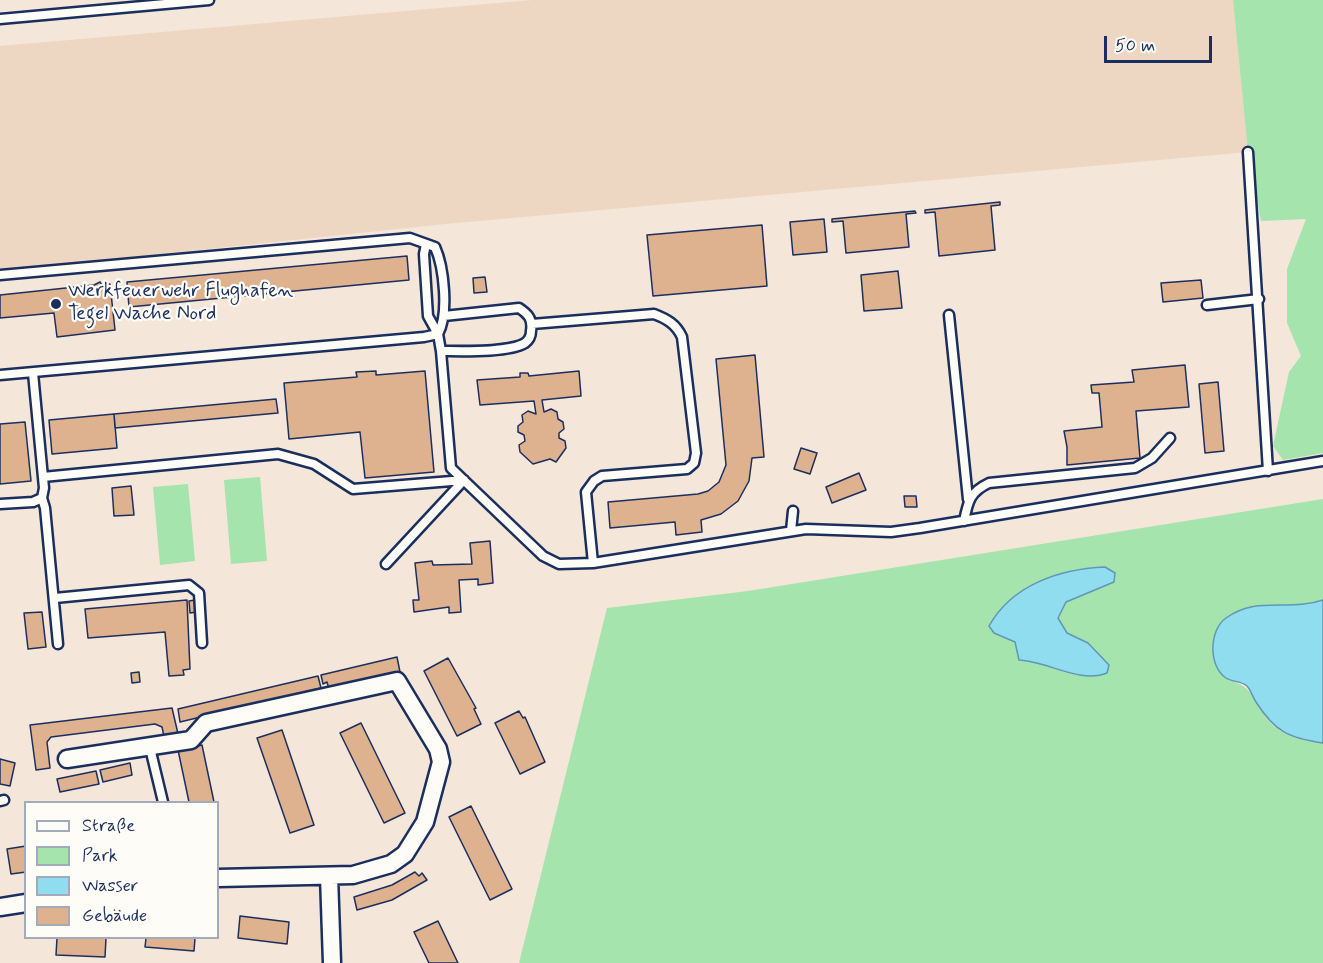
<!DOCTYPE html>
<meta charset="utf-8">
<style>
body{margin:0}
#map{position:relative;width:1323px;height:963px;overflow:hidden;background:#f4e6d8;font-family:Mynerve,sans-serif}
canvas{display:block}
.legend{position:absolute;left:24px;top:801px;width:195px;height:138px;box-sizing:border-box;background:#fdfcf7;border:2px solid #a3aaba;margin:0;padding:8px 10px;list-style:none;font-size:18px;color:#1b2f5e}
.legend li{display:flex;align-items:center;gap:12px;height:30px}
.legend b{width:30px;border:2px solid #a3aaba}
.scale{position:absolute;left:1104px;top:36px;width:108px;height:27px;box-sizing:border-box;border:3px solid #1b2f5e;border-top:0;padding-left:8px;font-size:18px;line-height:21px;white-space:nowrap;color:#1b2f5e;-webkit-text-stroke:4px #fdfcf7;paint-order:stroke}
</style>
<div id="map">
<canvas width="1323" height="963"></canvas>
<ul class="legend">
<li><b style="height:8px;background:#fdfcf7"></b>Straße</li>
<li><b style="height:16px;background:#a5e4ac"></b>Park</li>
<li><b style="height:16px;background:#90ddf0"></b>Wasser</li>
<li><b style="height:16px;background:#deb18f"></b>Gebäude</li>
</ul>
<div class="scale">50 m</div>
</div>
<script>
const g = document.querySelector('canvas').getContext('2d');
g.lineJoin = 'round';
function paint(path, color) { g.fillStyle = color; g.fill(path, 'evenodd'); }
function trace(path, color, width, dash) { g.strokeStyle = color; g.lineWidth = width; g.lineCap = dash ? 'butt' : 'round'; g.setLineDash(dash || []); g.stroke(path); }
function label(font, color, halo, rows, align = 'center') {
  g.font = font + ' Mynerve,sans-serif'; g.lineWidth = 4.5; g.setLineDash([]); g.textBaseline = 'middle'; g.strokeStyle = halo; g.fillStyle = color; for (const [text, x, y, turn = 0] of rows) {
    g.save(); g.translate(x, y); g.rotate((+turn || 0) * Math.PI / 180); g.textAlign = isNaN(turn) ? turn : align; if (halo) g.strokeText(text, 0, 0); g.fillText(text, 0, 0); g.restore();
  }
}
paint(new Path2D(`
 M533,0H1233L1248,152L445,224L0,271V46Z`), '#edd6c2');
paint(new Path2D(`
 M1233,0H1323V453L1283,460L1273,446L1289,372L1301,356L1287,323V269L1306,219L1261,221L1248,152Z
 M260,477L267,561L231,564L224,480Z
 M188,484L195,561L160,565L153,487Z
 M1323,499V600C1293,611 1273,600 1243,609L1227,679C1260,690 1250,701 1271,723C1284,737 1305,741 1323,743V963H519L607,608L748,591Z`), '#a5e4ac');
const water = new Path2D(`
 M1105,567L1115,573L1114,582L1066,602L1058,618L1067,633L1088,643L1109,665L1107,673C1080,684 1047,661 1019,660L1015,642L994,633L989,626C1012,585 1059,569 1105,567Z
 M1323,600V743C1289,738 1275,732 1256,702C1253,698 1251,690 1247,686C1242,681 1232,682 1226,678C1208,666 1209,630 1226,618C1257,595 1289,612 1323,600Z`);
paint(water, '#90ddf0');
trace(water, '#6197b6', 1.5);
const building = new Path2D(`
 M1000,202V205L991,206L995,250L939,256L935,212L925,213V210Z
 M915,211L916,213L906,214L909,247L846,253L843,221L832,222V219Z
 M824,219L827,252L793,255L790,222Z
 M762,225L767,286L653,296L647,235Z
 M407,256L409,280L129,307L127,282Z
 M898,271L902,308L864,311L861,275Z
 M485,277L487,292L474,293L473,278Z
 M1201,280L1203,298L1163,302L1161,283Z
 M100,282L102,285L110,284L115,330L57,337L54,313L0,318V295L94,285Z
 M755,355L764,457L752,458L749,481L738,501L721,514L701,520L702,532L676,535L675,522L610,528L608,502L698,494L708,491L719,482L726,465L716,359Z
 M1185,365L1189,407L1136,411L1140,458L1067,465V447L1064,431L1102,427L1099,393H1092L1091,385L1134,382L1132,370Z
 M376,371V375L425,371L434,472L365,478L360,432L289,439L284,383L357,377L356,372Z
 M579,371L581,396L542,400L544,412L551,409L557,412L558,419L563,422L564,429L559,433V438L565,441L566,448L556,462L550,459L533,464L520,452L519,445L525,441L524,435L518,432V426L523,422L522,415L528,411L536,414L534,401L480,405L477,380L520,377V373H528L529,376Z
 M1218,382L1224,451L1205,453L1199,384Z
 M276,399L278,413L115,428L114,414Z
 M114,414L117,448L52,454L49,420Z
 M25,422L31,481L0,484V424Z
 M801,448L817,453L810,474L794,469Z
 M859,473L866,490L832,503L826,487Z
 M131,486L134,515L114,516L112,488Z
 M904,496H916L917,507H905Z
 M490,541L493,583L478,585V579L459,580L461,612L449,613V607L414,612L413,600H419L415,563L432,561L433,565L472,564L470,543Z
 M187,600L190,669L183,670L184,675L169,676L165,632L88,638L85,609Z
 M195,600L196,612L190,613L189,601Z
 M42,612L46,647L28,649L24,613Z
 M397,657L400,672L329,689L327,682L323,684L321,675Z
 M448,658L476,708L474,709L481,724L457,736L424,671Z
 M139,672L140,682L132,683L131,673Z
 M318,676L321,688L180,722L178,709Z
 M172,708L179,738L165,741L162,727L155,724L51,737L47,742L50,768L36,770L30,725Z
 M519,711L523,718L525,717L545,762L520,774L495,723Z
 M361,723L405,813L384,823L340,733Z
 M282,730L314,825L290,833L257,738Z
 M202,745L214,802H189L178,750Z
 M0,759L15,763L10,786L0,784Z
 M130,763L132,775L103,782L100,770Z
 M96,771L99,784L60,792L57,779Z
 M471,806L512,889L490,900L449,817Z
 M26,846V872L11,874L7,849Z
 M415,872L419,876L422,873L427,880L392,900L357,910L354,897L392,885Z
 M240,916L289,922L287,944L238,938Z
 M438,921L458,963H429L414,932Z
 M57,938H106L105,957L56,955Z
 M146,938H195L194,951L145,947Z`);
paint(building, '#deb18f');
trace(building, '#1b2f5e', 1.5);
const service = new Path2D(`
 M0,19L209,0
 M1248,152L1268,471
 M426,244L424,254L428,316L438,334L441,351L451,468L543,556L559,564L593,563L806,529L891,532L920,528L1323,461
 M0,275L410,238L435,247C444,267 449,314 438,334L424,337L0,375
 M1207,305L1259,299
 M949,315L968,499
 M532,324L654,314C667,319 676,324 682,337L696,453L694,463L687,469L602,476L594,481L586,492L593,563
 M441,351C460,351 509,353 525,343C529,340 531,335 531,331C533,319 528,314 519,308L444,316
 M33,373L44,488L42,498L45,508L58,644
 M43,477L278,454L314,464L353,489L464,480
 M0,504L33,502L42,498
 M964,521C968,501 970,492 989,483L1135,468L1152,458L1170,438
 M791,531L793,511
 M386,564L464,480
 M55,598L189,585L199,593L202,643
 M150,748L163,802
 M0,801L4,800`);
const minor = new Path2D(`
 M67,759L191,740L206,723L397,681L438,749L441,762L425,822L405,854L391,864L353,875L218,878
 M329,876L332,963
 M0,907L26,903`);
trace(service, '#1b2f5e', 13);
trace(minor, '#1b2f5e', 21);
trace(service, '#fdfcf7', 8);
trace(minor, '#fdfcf7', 16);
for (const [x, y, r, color] of [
 [56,304,6,"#1b2f5e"]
]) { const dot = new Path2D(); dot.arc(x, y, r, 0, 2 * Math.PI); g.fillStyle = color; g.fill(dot); trace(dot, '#fdfcf7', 2); }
label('20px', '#1b2f5e', '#fdfcf7', [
 ["Werkfeuerwehr Flughafen",68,292],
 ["Tegel Wache Nord",68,315]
], 'left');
</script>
